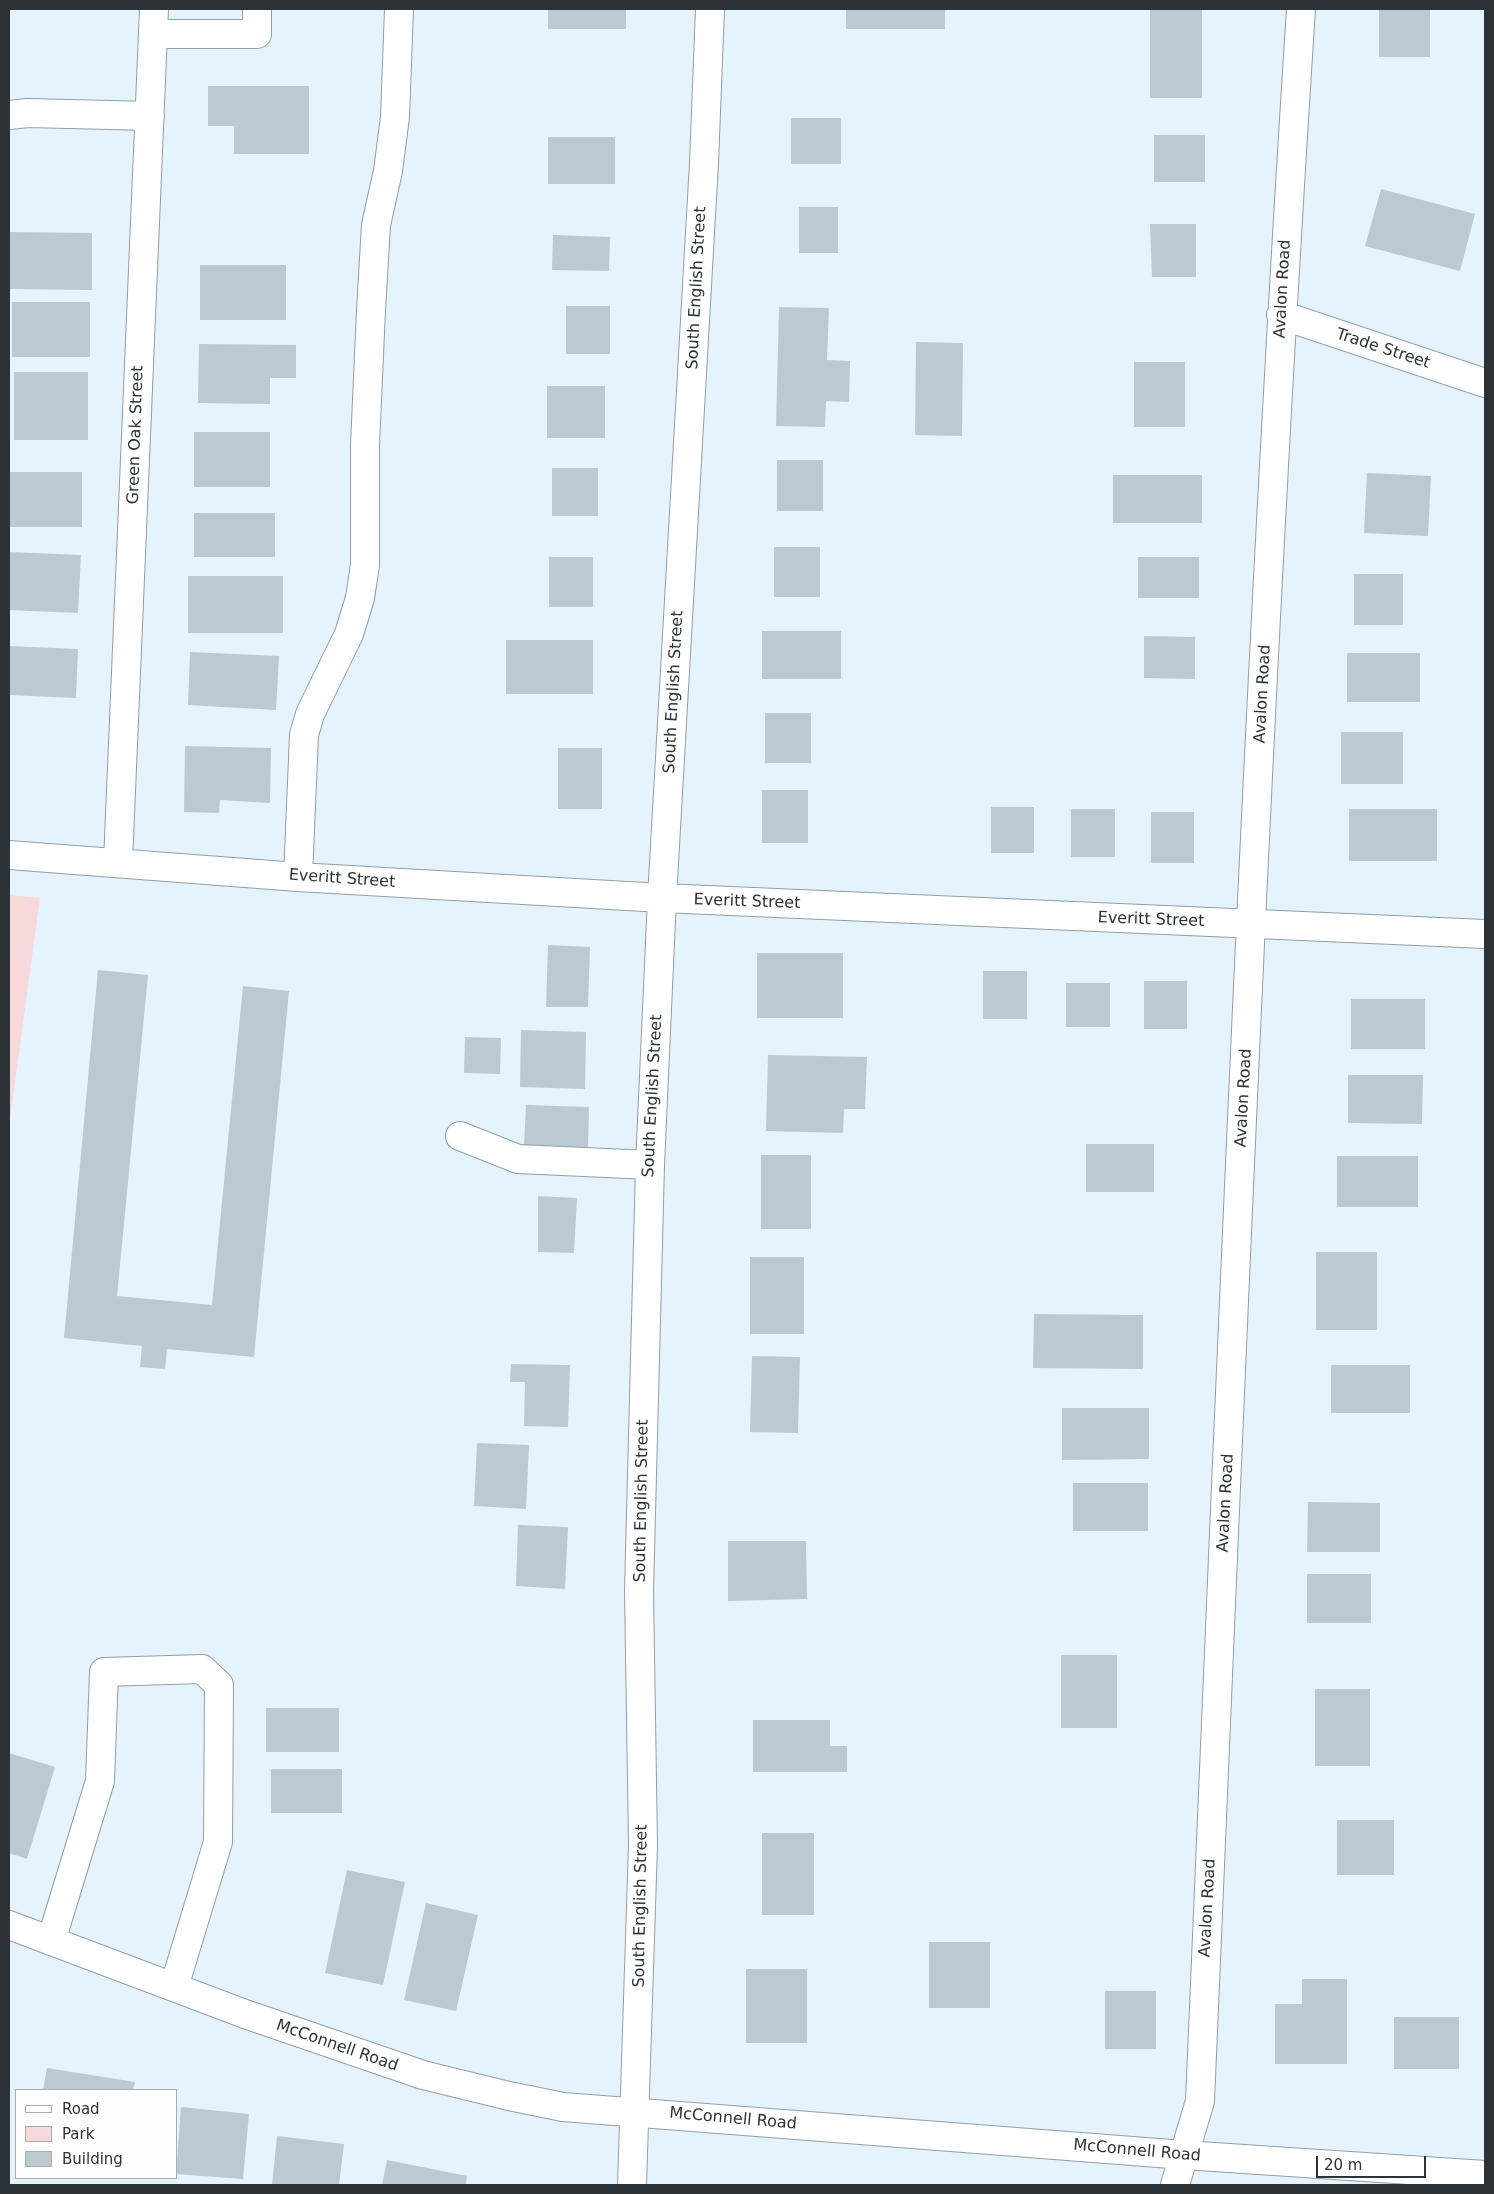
<!DOCTYPE html>
<style>
body{margin:0}
#map{position:relative;width:1494px;height:2194px;overflow:hidden;background:#e5f3fe;font-family:"DejaVu Sans",sans-serif}
canvas{display:block}
.frame{position:absolute;inset:0;border:10px solid #2d3236;pointer-events:none}
.legend{position:absolute;left:15px;top:2089px;width:162px;height:90px;box-sizing:border-box;background:#fefefe;border:1px solid #aaacae;margin:0;padding:6px 9px;list-style:none;font-size:15px;color:#2d3236}
.legend li{display:flex;align-items:center;gap:10px;height:25px}
.legend b{width:25px;border:1px solid #aaacae}
.scale{position:absolute;left:1316px;top:2156px;width:110px;height:22px;box-sizing:border-box;border:2px solid #2d3236;border-top:0;padding-left:6px;font-size:15px;line-height:18px;white-space:nowrap;color:#2d3236;-webkit-text-stroke:4px #fefefe;paint-order:stroke}
</style>
<div id="map">
<canvas width="1494" height="2194"></canvas>
<div class="frame"></div>
<ul class="legend">
<li><b style="height:6px;background:#fff"></b>Road</li>
<li><b style="height:14px;background:#f7d9db"></b>Park</li>
<li><b style="height:14px;background:#bbc9d3"></b>Building</li>
</ul>
<div class="scale">20 m</div>
</div>
<script>
const g = document.querySelector('canvas').getContext('2d');
g.lineJoin = 'round';
function paint(path, color) { g.fillStyle = color; g.fill(path, 'evenodd'); }
function trace(path, color, width, dash) { g.strokeStyle = color; g.lineWidth = width; g.lineCap = dash ? 'butt' : 'round'; g.setLineDash(dash || []); g.stroke(path); }
function label(font, color, halo, rows, align = 'center') {
  g.font = font + ' "DejaVu Sans",sans-serif'; g.lineWidth = 4; g.setLineDash([]); g.textBaseline = 'middle'; g.strokeStyle = halo; g.fillStyle = color; for (const [text, x, y, turn = 0] of rows) {
    g.save(); g.translate(x, y); g.rotate((+turn || 0) * Math.PI / 180); g.textAlign = isNaN(turn) ? turn : align; if (halo) g.strokeText(text, 0, 0); g.fillText(text, 0, 0); g.restore();
  }
}
paint(new Path2D(`
 M9,895L40,898L9,1126Z`), '#f7d9db');
paint(new Path2D(`
 M548,9H626V29H548Z
 M846,9H945V29H846Z
 M1150,9H1202V98H1150Z
 M1379,9H1430V57H1379Z
 M208,86H309V154H234V126H208Z
 M791,118H841V164H791Z
 M1154,135H1205V182H1154Z
 M548,137H615V184H548Z
 M1381,189L1475,214L1460,271L1365,246Z
 M799,207H838V253H799Z
 M1150,224H1196V277H1152Z
 M9,232L92,233V290L9,289Z
 M553,235L610,237L609,271L552,270Z
 M200,265H286V320H200Z
 M12,302H90V357H12Z
 M566,306H610V354H566Z
 M779,307L829,308L827,360L850,361L849,402L826,401L825,427L776,426Z
 M916,342L963,343L962,436L915,435Z
 M199,344L296,345V378H270V404L198,403Z
 M1134,362H1185V427H1134Z
 M14,372H88V440H14Z
 M547,386H605V438H547Z
 M194,432H270V487H194Z
 M777,460H823V511H777Z
 M552,468H598V516H552Z
 M9,472H82V527H9Z
 M1367,473L1431,476L1428,536L1364,533Z
 M1113,475H1202V523H1113Z
 M194,513H275V557H194Z
 M774,547H820V597H774Z
 M9,552L81,555L78,613L9,610Z
 M549,557H593V607H549Z
 M1138,557H1199V598H1138Z
 M1354,574H1403V625H1354Z
 M188,576H283V633H188Z
 M762,631H841V679H762Z
 M1144,636L1195,637V679L1144,678Z
 M506,640H593V694H506Z
 M9,646L78,649L76,698L9,695Z
 M190,652L279,656L276,710L188,705Z
 M1347,653H1420V702H1347Z
 M765,713H811V763H765Z
 M1341,732H1403V784H1341Z
 M185,746L271,748L270,803L220,800L219,813L184,812Z
 M558,748H602V809H558Z
 M762,790H808V843H762Z
 M991,807H1034V853H991Z
 M1071,809H1115V857H1071Z
 M1349,809H1437V861H1349Z
 M1151,812H1194V863H1151Z
 M548,945L590,947L588,1007H546Z
 M757,953H843V1018H757Z
 M98,970L148,975L117,1296L212,1305L243,986L289,991L254,1357L167,1349L165,1369L140,1367L142,1346L64,1338Z
 M983,971H1027V1019H983Z
 M1144,981H1187V1029H1144Z
 M1066,983H1110V1027H1066Z
 M1351,999H1425V1049H1351Z
 M521,1030L586,1032L585,1089L520,1087Z
 M465,1037L501,1038L500,1074L464,1073Z
 M768,1055L867,1057L865,1109H844L843,1133L766,1131Z
 M1348,1075H1423L1422,1124L1348,1123Z
 M526,1105L589,1107L588,1148L524,1146Z
 M1086,1144H1154V1192H1086Z
 M761,1155H811V1229H761Z
 M1337,1156H1418V1207H1337Z
 M538,1196L577,1198L574,1253L538,1252Z
 M1316,1252H1377V1330H1316Z
 M750,1257H804V1334H750Z
 M1034,1314L1143,1315V1369L1033,1368Z
 M752,1356L800,1357L798,1433L750,1432Z
 M511,1364L570,1365L568,1427L524,1426L525,1382H510Z
 M1331,1365H1410V1413H1331Z
 M1062,1408H1149V1459L1062,1460Z
 M477,1443L529,1445L526,1509L474,1506Z
 M1073,1483H1148V1531H1073Z
 M1308,1502L1380,1503V1552H1307Z
 M518,1525L568,1527L565,1589L516,1586Z
 M728,1541H806L807,1599L728,1601Z
 M1307,1574H1371V1623H1307Z
 M1061,1655H1117V1728H1061Z
 M1315,1689H1370V1766H1315Z
 M266,1708H339V1752H266Z
 M753,1720H830V1746H847V1772H753Z
 M9,1753L55,1767L27,1859L9,1853Z
 M271,1769H342V1813H271Z
 M1337,1820H1394V1875H1337Z
 M762,1833H814V1915H762Z
 M347,1870L405,1882L383,1985L325,1973Z
 M426,1903L478,1915L456,2011L404,2000Z
 M929,1942H990V2008H929Z
 M746,1969H807V2043H746Z
 M1302,1979H1347V2064H1275V2004H1302Z
 M1105,1991H1156V2049H1105Z
 M1394,2017H1459V2069H1394Z
 M47,2068L135,2082L133,2090H43Z
 M181,2107L249,2114L243,2179L176,2174Z
 M277,2136L344,2144L339,2185H272Z
 M387,2160L467,2176L466,2185H382Z`), '#bbc9d3');
const minor = new Path2D(`
 M153,34H257V9
 M9,115L28,113L150,116
 M1281,315L1485,383
 M9,855L298,877L662,898L1485,934
 M118,862L154,9
 M298,877L304,735L310,714L349,634L360,598L365,565V445L371,310L376,225L388,171L395,117L399,9
 M460,1136L518,1159L650,1165
 M9,1925L245,2014L423,2075L509,2096L563,2107L1184,2155L1485,2175
 M51,1941L100,1781L104,1672L202,1669L219,1685L218,1842L174,1987
 M632,2185L643,1845L639,1591L650,1165L662,898L704,163L710,9
 M1175,2185L1200,2101C1230,1403 1256,705 1301,9`);
trace(minor, '#919ea8', 30);
trace(minor, '#fff', 28);
label('16px', '#2d3236', '#fefefe', [
 ["South English Street",697,288,-87],
 ["Avalon Road",1283,289,-87],
 ["Trade Street",1383,349,18],
 ["Green Oak Street",136,435,-88],
 ["South English Street",674,692,-87],
 ["Avalon Road",1263,694,-87],
 ["Everitt Street",342,879,4],
 ["Everitt Street",747,902,2],
 ["Everitt Street",1151,920,2],
 ["South English Street",653,1096,-87],
 ["Avalon Road",1244,1098,-87],
 ["South English Street",642,1501,-89],
 ["Avalon Road",1226,1503,-87],
 ["South English Street",641,1906,-89],
 ["Avalon Road",1208,1908,-87],
 ["McConnell Road",337,2046,19],
 ["McConnell Road",733,2119,5],
 ["McConnell Road",1137,2151,5]
]);
</script>
